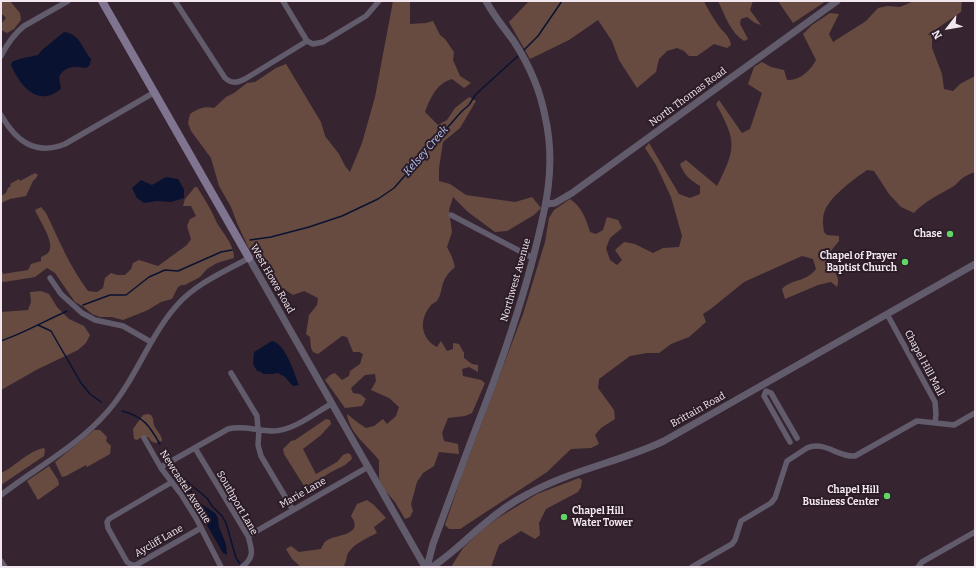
<!DOCTYPE html>
<style>
body{margin:0}
#map{position:relative;width:976px;height:568px;overflow:hidden;background:#362531;font-family:Bitter,serif}
canvas{display:block}
.frame{position:absolute;inset:0;border:2px solid #f2e7ef;pointer-events:none}
.north{position:absolute;left:928px;top:8px;width:40px;height:40px;-webkit-text-stroke:3px #2b1c27;paint-order:stroke;rotate:239deg;font-size:11px;font-weight:700;line-height:16px;text-align:center;color:#f2e7ef}
.north::after{content:'';display:block;margin:auto;width:14px;height:18px;background:#f2e7ef;clip-path:polygon(50% 0,100% 100%,50% 72%,0 100%)}
</style>
<div id="map">
<canvas width="976" height="568"></canvas>
<div class="frame"></div>
<div class="north">N</div>
</div>
<script>
const g = document.querySelector('canvas').getContext('2d');
g.lineJoin = 'round';
function paint(path, color) { g.fillStyle = color; g.fill(path, 'evenodd'); }
function trace(path, color, width, dash) { g.strokeStyle = color; g.lineWidth = width; g.lineCap = dash ? 'butt' : 'round'; g.setLineDash(dash || []); g.stroke(path); }
function label(font, color, halo, rows, align = 'center') {
  g.font = font + ' Bitter,serif'; g.lineWidth = 4; g.setLineDash([]); g.textBaseline = 'middle'; g.strokeStyle = halo; g.fillStyle = color; for (const [text, x, y, turn = 0] of rows) {
    g.save(); g.translate(x, y); g.rotate((+turn || 0) * Math.PI / 180); g.textAlign = isNaN(turn) ? turn : align; if (halo) g.strokeText(text, 0, 0); g.fillText(text, 0, 0); g.restore();
  }
}
paint(new Path2D(`
 M1,1H10L20,13L21,20L14,29L7,33L1,30V24L6,18L1,13Z
 M393,1H410V24L426,23L433,21L440,35L445,39L454,52L453,60L460,76L471,83L464,88L452,79C437,83 430,98 425,112L438,125L447,120L455,108L469,97L476,101L460,128L443,142L439,168V181L450,184L466,195L515,202L532,197L541,208L534,215L507,231L495,232L468,212L453,197L449,210L452,232L447,247L452,257L455,267C448,273 444,278 442,287C441,291 440,296 438,299C437,302 433,303 431,305C419,319 420,338 437,347L441,341L447,351L453,349V343L459,344L464,353V358L472,364L478,365V372L469,367L462,369L463,376L481,380L485,383L472,413L465,416L448,418L442,433L444,441L458,444L459,454L439,452L434,466L423,473L417,482L411,504L413,511L410,517L405,519L395,502L383,488L379,478V460C368,446 349,433 347,414L357,422L366,428L374,426L383,419L387,424L396,416L399,407L389,398L371,390L376,381L375,374L365,375L351,388L353,393L360,394L366,399L362,406L345,408L325,380L330,375L335,373L342,380L349,376L350,371L360,364L363,354L359,352H353L347,337L342,336L318,354L313,352L311,348L310,337L306,334L309,315L317,305L318,298L304,291L293,295L282,288L276,291L271,286L264,273L249,249L237,223L231,207L219,186L211,158L191,131L188,123L190,114C198,109 204,106 214,108L226,97L234,93L247,83L255,82L276,68L286,64L321,122L325,136L339,154L345,166L350,172L362,143L375,97Z
 M529,1H704C707,8 716,23 721,29C726,34 730,38 731,45L727,48L714,44L697,56H689L684,51L677,48L667,51L659,59L656,72L637,88L619,60L612,41L598,20L569,40L530,59L509,22Z
 M718,1H753L750,10L761,25L755,23L747,17L741,19L740,24L748,39L744,41C730,32 725,15 718,1Z
 M778,1H826L793,23Z
 M914,1H962L961,12L932,32V48L942,74L944,89L953,91L960,84L975,76V172C972,173 969,174 966,176C961,178 958,183 954,186C942,193 923,202 914,213L901,207L889,194L874,171L867,170C853,180 832,195 825,210C822,217 823,225 824,232L827,235L839,236V241L830,252L828,264C834,271 841,277 837,287L831,282L818,285L785,299L782,289C793,278 805,283 816,269L813,259L802,256L744,282L712,308L703,314L706,322L689,337L671,344L659,353H647L630,356L599,379L598,388L614,410L615,419L601,428L595,435L599,444L591,448L571,449L547,472L460,529H449L445,525L462,475L523,314L545,242L549,218L554,210L570,199C582,207 586,219 590,232L596,234L603,230L607,217L618,220L622,228L610,238L606,248L610,260L617,265L622,260L615,250L624,242L635,244L653,253L663,248L679,247L682,236L671,197L656,165L645,148L649,143L679,194L690,198L700,194V186C690,180 684,175 680,164L686,160L717,186C736,149 737,141 716,104L719,100L742,133L750,129L762,93L748,84L754,67L762,62L771,67L784,70L787,80C800,81 811,70 816,60L803,34L812,25L830,13L839,14L829,34L833,42L866,21L878,8L888,6L900,7Z
 M35,173L38,175L36,178L33,181L26,196L10,199L1,203V196L6,193L8,188L11,186L10,184L19,179L20,181Z
 M195,187H197C204,198 211,209 216,221C222,233 234,243 234,258L217,263L207,269L200,277L185,285H182L178,287L172,299L161,302L148,310L123,320L112,317H100L92,314L84,307L75,302L55,273L47,268L35,277L4,282L1,281V269L3,274L28,270L31,264L41,261V257C43,256 45,255 47,254C58,246 39,220 35,210L41,207L46,213C59,240 70,267 88,291L97,292L103,288L105,278L111,273L117,275H125L131,269L133,263L139,260L158,266L187,245L191,239L187,226L190,219L196,216L191,206H183L185,199Z
 M41,291L49,294L57,307L69,319L84,326L90,335L86,343L78,350L38,369L1,390V312L28,310L31,302L30,292Z
 M148,414L151,415C154,419 153,421 154,425C156,431 162,434 162,441L155,443L151,441L148,437L140,438L137,440L134,439L133,429L143,415Z
 M326,419L330,420L331,424L321,435L303,449L316,474L337,462L343,455L348,453L351,455L352,459L345,465L331,472L307,487L304,486L284,454L283,449L291,441L295,440Z
 M94,430H100L107,437L106,441L111,446L110,454L87,467L86,465L66,476L62,477L55,462Z
 M44,448L45,450L44,456L1,485V473C6,470 11,468 15,464C24,458 33,450 44,448Z
 M49,466L58,480L59,485L38,500L27,481Z
 M579,478L582,480L581,487L578,492L546,509L539,523L540,535L535,539L521,531L499,545L491,567H451L463,548L481,531L498,518L537,494Z
 M367,500L374,505L386,518L374,527L377,533C367,538 355,543 348,553C346,557 347,561 344,565L346,567H301L292,559L286,549L291,546L299,552L321,549C322,547 324,542 326,541C335,534 365,536 351,516L357,504Z`), '#674b40');
paint(new Path2D(`
 M64,32C80,34 82,48 91,59C90,64 90,66 86,68C75,66 64,66 59,77L61,89C38,108 20,86 11,65L12,62L19,59L38,55L42,50Z
 M166,177L178,179L184,189V198L171,202L157,201L144,203L137,198L132,188L141,180L152,185Z
 M272,341C286,344 294,373 299,385L293,386L285,377L278,373L272,374H263L261,372L257,371L253,364L254,352Z
 M186,486L189,487L200,503L215,513L218,518L219,527L226,544L227,555L223,553L188,492Z`), '#0a1231');
trace(new Path2D(`
 M523,51L538,36L562,1
 M250,240L271,237L309,227L342,216L378,199L394,188L462,111L469,105L476,94L519,55
 M83,305L110,295H126L149,277L165,270L178,271L221,252L232,250
 M38,325L51,331L81,383L90,394L101,402
 M1,341C24,333 45,321 67,311
 M122,411C144,417 149,425 160,444
 M175,467L180,476L207,498L212,506L222,516L226,523L236,558L240,564`), '#0a1231', 1.5);
trace(new Path2D(`
 M175,1L225,78C232,84 237,83 245,79L307,41
 M283,1L307,41
 M307,41L313,44L323,42L366,16L379,1
 M1,56C7,44 13,35 24,26L68,1
 M1,115C16,141 35,156 65,144L155,92
 M451,215L533,258
 M50,278L61,294L82,313L95,320L123,326L151,342
 M887,314L935,402L936,414L935,423
 M231,373L257,416L258,429
 M259,430L258,445L261,456L293,510
 M144,438L161,468L181,494L196,518L221,567
 M790,442L764,396L766,391L771,393L797,438
 M195,448L248,536C252,550 255,557 242,567
 M161,467L228,429C243,425 257,431 273,431C293,431 315,413 331,404
 M172,482L109,519L107,522L108,528L127,562L132,565H136L201,528
 M1,495C37,467 78,446 108,411C136,379 149,336 178,304C197,283 224,272 249,258
 M248,536L368,467
 M1,561L5,567
 M692,567L732,544L735,540L741,521L771,503L775,498L787,461L807,448C824,440 839,458 855,456L917,421L954,425L975,413
 M918,567L922,562L975,532`), '#615b6c', 5.5);
trace(new Path2D(`
 M547,204L555,203L572,193L837,1
 M249,258L425,567
 M427,567L433,544C450,498 467,451 485,405C503,358 519,311 532,262C545,211 557,168 545,116C540,90 529,65 515,43C505,29 494,16 486,1
 M432,567C451,555 466,539 483,525C497,513 512,502 528,494C571,470 620,462 664,441L975,264`), '#615b6c', 7);
trace(new Path2D(`
 M102,1L249,258`), '#807590', 8);
for (const [x, y, r, color] of [
 [950,234,4,"#64d468"],
 [905,262,4,"#64d468"],
 [887,496,4,"#64d468"],
 [564,517,4,"#64d468"]
]) { const dot = new Path2D(); dot.arc(x, y, r, 0, 2 * Math.PI); g.fillStyle = color; g.fill(dot); trace(dot, '#2b1c27', 1.5); }
label('10px', '#f2e7ef', '#2b1c27', [
 ["North Thomas Road",688,97,-36],
 ["West Howe Road",272,279,60],
 ["Northwest Avenue",516,280,-74],
 ["Chapel Hill Mall",924,363,62],
 ["Brittain Road",698,410,-29],
 ["Newcastel Avenue",185,487,57],
 ["Marie Lane",303,493,-30],
 ["Southport Lane",237,503,60],
 ["Aycliff Lane",159,541,-30]
]);
label('bold 10px', '#f2e7ef', '#2b1c27', [
 ["Chase",942,234],
 ["Chapel of Prayer",897,256],
 ["Baptist Church",897,268],
 ["Chapel Hill",879,490],
 ["Business Center",879,502],
 ["Chapel Hill",572,511,"left"],
 ["Water Tower",572,523,"left"]
], 'right');
label('italic 11px', '#b1c4f6', '#2b1c27', [
 ["Kelsey Creek",426,151,-49]
]);
</script>
